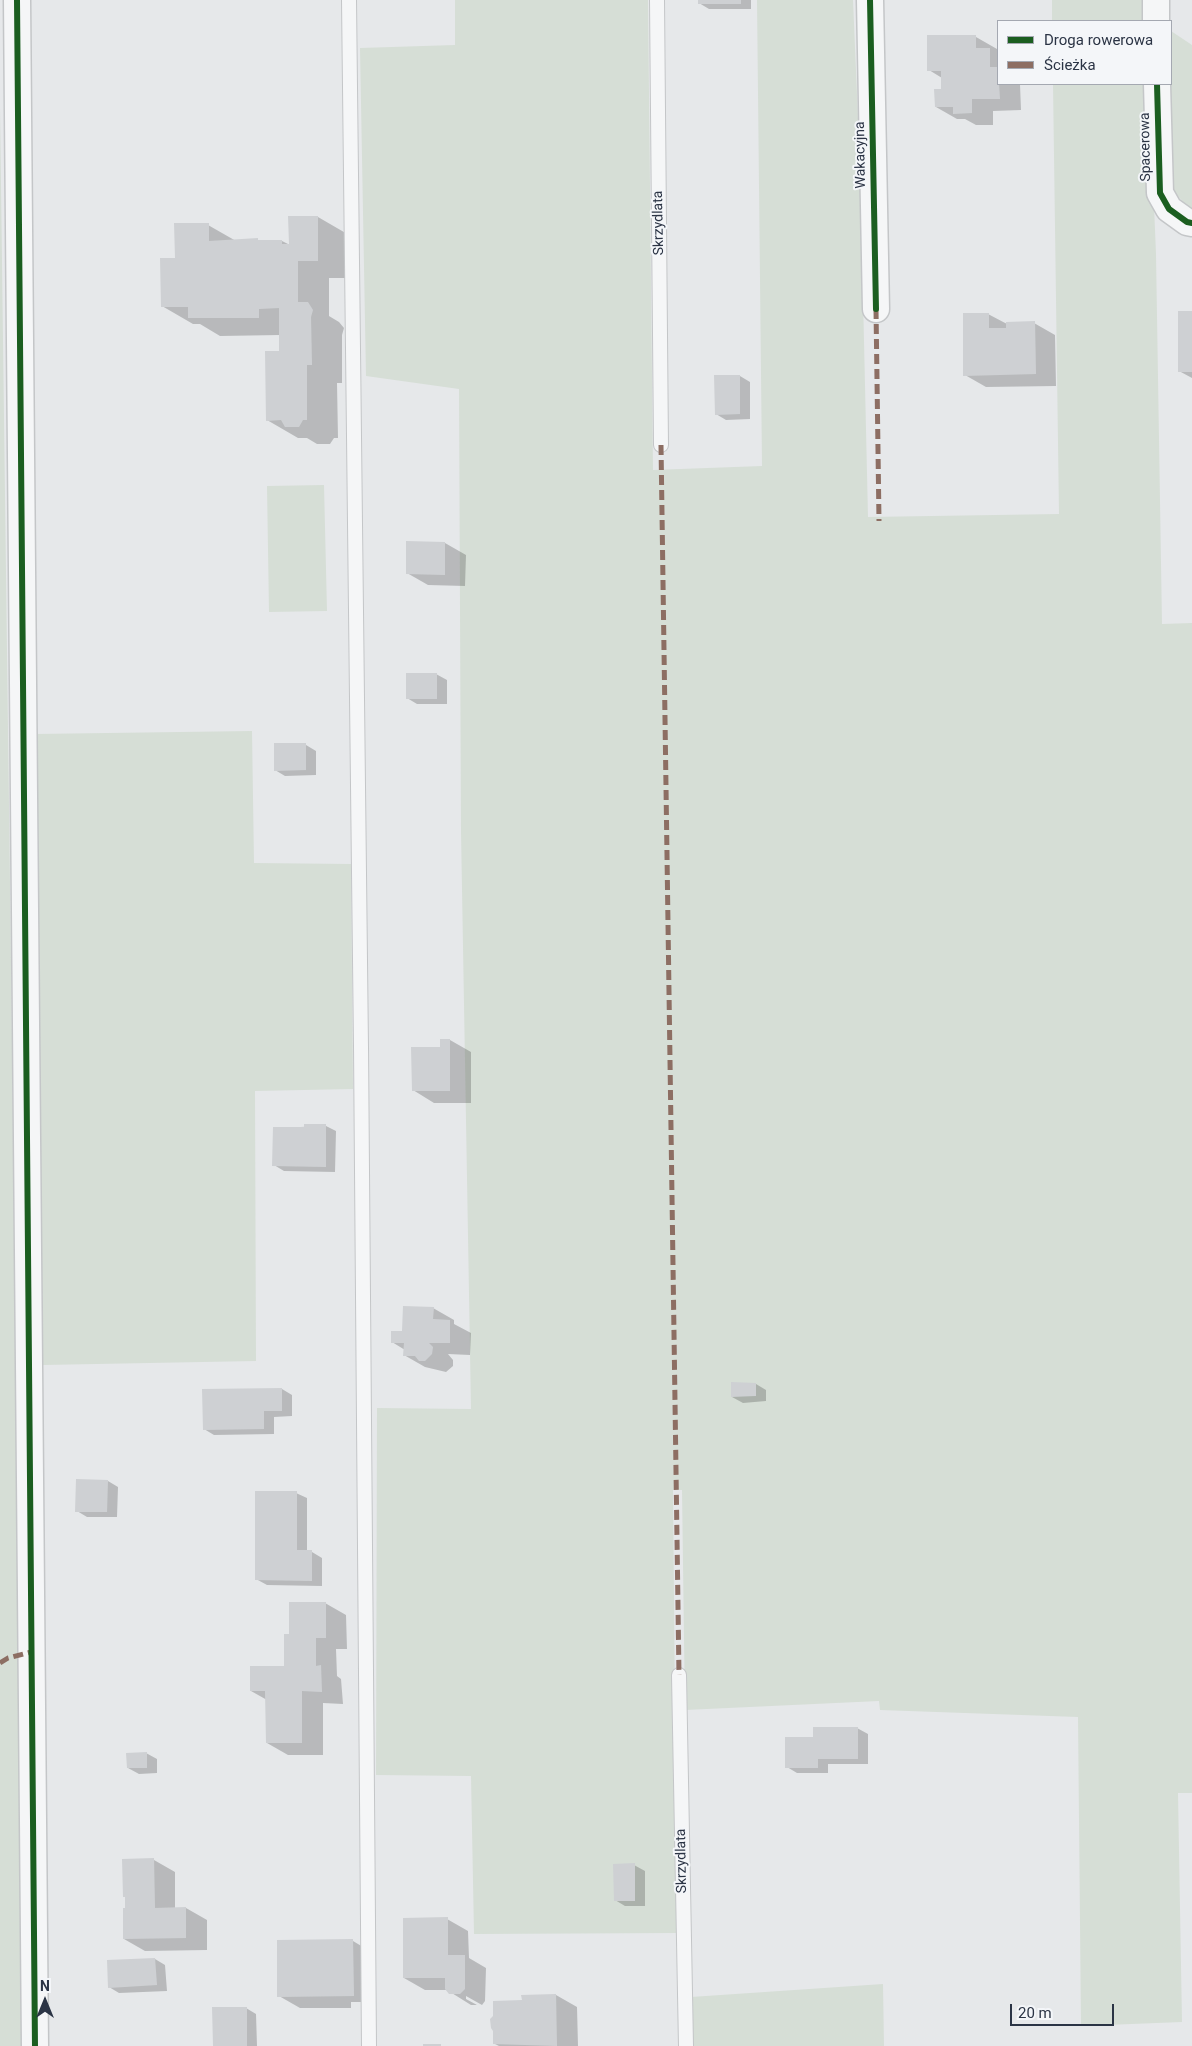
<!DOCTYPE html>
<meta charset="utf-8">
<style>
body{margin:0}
#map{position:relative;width:1192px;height:2046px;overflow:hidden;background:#e6e8ea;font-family:Roboto,sans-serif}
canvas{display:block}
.legend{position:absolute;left:997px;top:20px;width:175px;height:65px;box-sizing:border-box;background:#f4f6f9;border:1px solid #a4a8b1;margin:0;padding:6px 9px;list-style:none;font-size:15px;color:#2b3445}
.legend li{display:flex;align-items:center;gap:10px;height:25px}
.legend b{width:25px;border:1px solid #a4a8b1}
.north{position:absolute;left:20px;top:1976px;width:50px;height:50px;-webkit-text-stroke:4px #f4f6f9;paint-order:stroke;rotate:0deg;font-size:14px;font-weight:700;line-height:20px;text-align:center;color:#2b3445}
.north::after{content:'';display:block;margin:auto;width:18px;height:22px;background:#2b3445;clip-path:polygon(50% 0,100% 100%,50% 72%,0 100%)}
.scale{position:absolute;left:1010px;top:2004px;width:104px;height:22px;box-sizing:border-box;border:2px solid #2b3445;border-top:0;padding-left:6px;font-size:15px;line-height:18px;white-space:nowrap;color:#2b3445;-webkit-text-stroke:4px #f4f6f9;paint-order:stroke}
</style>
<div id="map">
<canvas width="1192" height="2046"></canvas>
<ul class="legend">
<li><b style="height:6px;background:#1b5e20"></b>Droga rowerowa</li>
<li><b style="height:6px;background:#8d6e63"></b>Ścieżka</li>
</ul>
<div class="north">N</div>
<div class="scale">20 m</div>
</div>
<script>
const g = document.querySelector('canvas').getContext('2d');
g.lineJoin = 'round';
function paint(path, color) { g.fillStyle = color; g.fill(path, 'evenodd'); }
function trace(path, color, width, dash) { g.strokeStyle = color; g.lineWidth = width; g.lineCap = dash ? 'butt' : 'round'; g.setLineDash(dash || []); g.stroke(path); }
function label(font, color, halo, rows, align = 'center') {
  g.font = font + ' Roboto,sans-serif'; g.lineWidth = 4; g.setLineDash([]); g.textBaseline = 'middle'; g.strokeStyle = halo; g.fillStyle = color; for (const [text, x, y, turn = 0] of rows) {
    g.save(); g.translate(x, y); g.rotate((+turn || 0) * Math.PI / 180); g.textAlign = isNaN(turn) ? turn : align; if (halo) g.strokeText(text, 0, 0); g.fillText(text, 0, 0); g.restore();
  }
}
paint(new Path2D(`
 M455,0H648L653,470L762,466L757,0H853L860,165L868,517L1059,514L1053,84H1149L1156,254L1162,624L1192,623V1793H1178L1182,2022L1081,2026L1078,1717L880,1710L879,1701L685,1710L682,1490H673L677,1933L474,1934L471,1776L376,1775L377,1408L471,1409L461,831L459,389L366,376L360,48L455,45Z
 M1052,0H1145L1146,21H1052Z
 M1171,31L1192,45V212L1169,186L1167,84H1171Z
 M0,80V107L25,2046H0Z
 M324,485L327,611L269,612L267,486Z
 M252,731L254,863L351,864L353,1089L255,1091L256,1361L43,1365L35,734Z
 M883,1984L884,2046H692L691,1997Z`), '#d6ded6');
paint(new Path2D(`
 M699,0H751V9H709L699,3Z
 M976,37L997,49L998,84H1020L1021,110L993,111V125H976L965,119H957L936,107L942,90V78L929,70Z
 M318,217L349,235V278H329V316L339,322L344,328L342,335V383H337L338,438H334L330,444H317L307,438H298L267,420L280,353V335L220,336L200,324H193L162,306L176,259L208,225L236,241H282L290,245Z
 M1192,312V378L1179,371Z
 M988,314L1007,324L1034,323L1055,335L1056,386L986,387L965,375Z
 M740,376L750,382V419L726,420L716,414Z
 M445,543L466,555L465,586L428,585L407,573Z
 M436,674L447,680V704H417L407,698Z
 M306,745L316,751V775L285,776L275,770Z
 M450,1040L471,1052V1103H434L413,1090Z
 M326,1126L336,1131L335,1172L284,1171L274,1165V1128Z
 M433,1308L454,1320V1324L471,1333L470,1355L448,1354L453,1360V1366L446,1372L425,1367L404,1355L405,1350L392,1342Z
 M756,1384L766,1390V1401L743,1403L732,1397Z
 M282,1389L292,1395V1416L274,1417V1434L214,1435L204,1429Z
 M108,1481L118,1487L117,1517H87L77,1511Z
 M296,1493L307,1498V1552H312L322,1558V1586L267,1585L256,1579Z
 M325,1603L346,1615L347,1649H336L337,1676L341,1679L343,1704L323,1703V1755H288L267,1743V1700L251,1691L285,1667L291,1635Z
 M857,1728L868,1734V1764H828V1773H797L787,1767Z
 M146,1753L157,1759V1773L139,1774L128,1768Z
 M154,1860L175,1872V1908H186L207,1920V1950L145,1951L124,1939L127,1898L124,1896Z
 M634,1865L645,1871V1906H625L615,1900Z
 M447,1919L468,1931L469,1958L486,1968L485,2001L482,2005L466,1996V1999L477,2005H471L447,1990H425L404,1978Z
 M353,1941L363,1947L364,2002H351V2008H300L279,1996Z
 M155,1959L165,1965L167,1991L119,1993L109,1987Z
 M556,1995L577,2007L578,2046H499L495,2044L523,2002Z
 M246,2008L256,2014L257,2046H214Z`), '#0003');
paint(new Path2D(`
 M698,0H741V4H698Z
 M927,35H976V48H990V67H998L1000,99H972V113L953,114V107H935L934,89H941V71H927Z
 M288,216H318V261H298V302H308L313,310L311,317L312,365H307V420H303L299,427H285L281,420L266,421L265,351H279V308L259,309V318H188V307H161L160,258H175L174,223H209V241L258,238V240H282V244H289Z
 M1178,311H1192V372H1178Z
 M963,313H989V328H1006V322L1035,321L1036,374L963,376Z
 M714,375H740V414L715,415Z
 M406,541L445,542V575L406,574Z
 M406,673H437V699H406Z
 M274,743H306V770L274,771Z
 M440,1039H450V1091H412L411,1047H440Z
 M304,1124H326V1167L272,1166L273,1127H304Z
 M403,1306L434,1307L433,1319L450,1320V1343H429L433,1347L432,1354L425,1361H419L415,1356H403L404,1343H391V1331H402Z
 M731,1382L756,1383V1396L731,1397Z
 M282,1388V1411H264V1429L203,1430L202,1389Z
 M76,1479L108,1480L107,1512H75Z
 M255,1491H297V1550H312V1581L255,1580Z
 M289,1602H326V1638H316V1666L321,1665L322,1692L302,1691V1743H266L265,1691H250V1666H284V1634H289Z
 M813,1727H858V1759H818V1768H785V1737H813Z
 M147,1752V1768H127L126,1753Z
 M154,1858L155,1908L186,1907V1938L123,1939V1908H125V1897H123L122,1859Z
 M635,1863V1901H614L613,1864Z
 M448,1917V1955H465V1989L460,1994H449L445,1989V1978H403V1918Z
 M353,1939L354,1996L277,1997V1940Z
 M155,1958L157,1985L108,1988L107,1960Z
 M556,1994L557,2046L493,2044V2031L491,2028L490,2019L493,2016V2001L522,2000L521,1995Z
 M212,2007H247V2046H213Z
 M423,2044H441V2046H423Z`), '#ced0d3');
const lane = new Path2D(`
 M349,0L361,1046L369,2046
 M657,0L661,445
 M679,1675L686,2046`);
const street = new Path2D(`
 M17,0L35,2046
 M870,0L876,309
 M1156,0V21
 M1157,84L1160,193L1169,209L1187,222L1192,223`);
trace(lane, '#c4c6c8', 16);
trace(street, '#c4c6c8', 29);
trace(lane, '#f5f6f7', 14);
trace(street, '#f5f6f7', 26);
trace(new Path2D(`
 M876,309L879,521
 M661,445L679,1675
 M0,1663L8,1658L31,1652`), '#8d6e63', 5, [10, 5]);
trace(new Path2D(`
 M17,0L35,2046
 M870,0L876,309
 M1157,84L1160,193L1169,209L1187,222L1192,223`), '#1b5e20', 6);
label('14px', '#2b3445', '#f4f6f9', [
 ["Spacerowa",1146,147,-91],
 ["Wakacyjna",861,155,-91],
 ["Skrzydlata",659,223,-91],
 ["Skrzydlata",682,1861,-91]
]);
</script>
